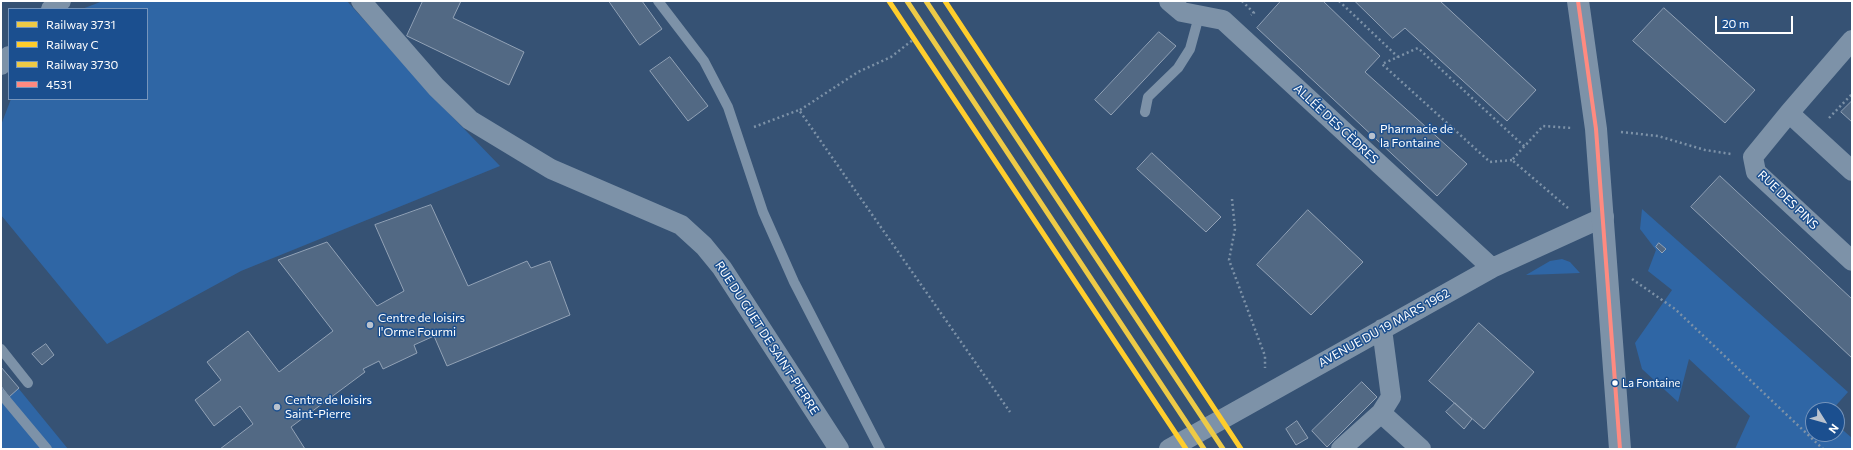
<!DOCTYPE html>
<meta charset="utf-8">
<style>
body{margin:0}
#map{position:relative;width:1853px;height:450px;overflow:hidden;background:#365274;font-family:Commissioner,sans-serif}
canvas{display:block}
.frame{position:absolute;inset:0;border:2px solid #fff;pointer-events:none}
.legend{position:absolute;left:8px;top:8px;width:140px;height:92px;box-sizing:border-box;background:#1b4f8f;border:1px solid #7695bc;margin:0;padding:5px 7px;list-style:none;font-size:12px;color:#fff}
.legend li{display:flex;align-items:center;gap:8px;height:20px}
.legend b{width:20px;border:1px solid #7695bc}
.north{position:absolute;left:1805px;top:402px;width:40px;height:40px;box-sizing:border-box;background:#1b4f8f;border:1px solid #7695bc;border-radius:50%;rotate:127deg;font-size:11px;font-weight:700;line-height:16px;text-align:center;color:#fff}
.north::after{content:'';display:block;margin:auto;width:14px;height:18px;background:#b9c2ce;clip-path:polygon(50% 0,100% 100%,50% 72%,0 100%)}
.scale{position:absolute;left:1715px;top:16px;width:78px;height:18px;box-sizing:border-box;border:2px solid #fff;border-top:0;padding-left:5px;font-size:12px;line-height:14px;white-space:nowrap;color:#fff;-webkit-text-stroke:3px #1b4f8f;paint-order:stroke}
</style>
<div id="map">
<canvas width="1853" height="450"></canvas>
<div class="frame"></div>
<ul class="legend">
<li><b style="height:5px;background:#edca46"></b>Railway 3731</li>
<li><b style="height:5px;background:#ffcd2c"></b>Railway C</li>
<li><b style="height:5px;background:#edca46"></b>Railway 3730</li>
<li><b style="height:5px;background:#ff8a80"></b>4531</li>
</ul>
<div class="north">N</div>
<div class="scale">20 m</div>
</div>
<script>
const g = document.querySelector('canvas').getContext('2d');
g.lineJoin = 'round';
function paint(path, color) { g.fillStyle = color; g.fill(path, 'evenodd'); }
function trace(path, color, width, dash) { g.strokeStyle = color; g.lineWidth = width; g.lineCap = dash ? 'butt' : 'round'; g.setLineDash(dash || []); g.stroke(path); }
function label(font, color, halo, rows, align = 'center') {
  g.font = font + ' Commissioner,sans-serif'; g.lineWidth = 3; g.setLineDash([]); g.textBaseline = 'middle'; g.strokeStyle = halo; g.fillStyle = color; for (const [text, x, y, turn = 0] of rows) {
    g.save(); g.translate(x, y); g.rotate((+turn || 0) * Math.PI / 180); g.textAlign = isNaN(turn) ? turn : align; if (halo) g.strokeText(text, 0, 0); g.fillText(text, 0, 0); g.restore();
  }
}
paint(new Path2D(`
 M103,1H347L440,104L500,166L241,271L107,344L1,215V125L11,99H147V9H82Z
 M1642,209L1848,392L1832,410H1813V434H1837V425L1852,438V449H1735L1750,416L1689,359L1678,402L1642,369L1635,343L1672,290L1648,271L1656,250L1640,229Z
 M1562,259L1570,262L1580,273L1526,275L1550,261Z
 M1,367L68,449H1Z`), '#2f66a5');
const building = new Path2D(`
 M423,1H461L453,18L524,52L509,85L407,36Z
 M609,1H642L662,29L640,45Z
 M1281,1H1323L1380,56L1365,72L1467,164L1437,196L1257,28Z
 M1355,1H1440L1536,90L1507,121L1405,28L1393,38Z
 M1664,8L1755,90L1725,123L1633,41Z
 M1159,32L1176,46L1111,115L1095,100Z
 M670,57L708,106L688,121L650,71Z
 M1852,101V122L1841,112Z
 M1152,153L1221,217L1206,232L1137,169Z
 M1720,176L1852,299V358L1691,207Z
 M431,205L468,286L527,261L531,268L550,261L570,315L447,366L434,336L414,345L417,353L383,369L379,361L363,369L365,372L291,427L305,449H220L253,424L240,406L214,426L195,400L221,380L207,362L248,331L279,372L333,331L278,260L327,242L377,306L404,291L375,225Z
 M1308,210L1363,262L1311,315L1257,265Z
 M1659,243L1666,249L1662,253L1656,247Z
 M1479,323L1534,372L1484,429L1429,381Z
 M46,344L54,355L42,365L32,354Z
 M1,367L19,388L9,397L1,386Z
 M1362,382L1377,397L1327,447L1312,431Z
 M1455,403L1472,419L1464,429L1446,412Z
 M1297,421L1308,438L1296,445L1286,429Z`);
paint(building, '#526984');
trace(building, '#92a2b6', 1);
trace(new Path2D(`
 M1242,1L1254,13L1251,15
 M1339,1L1398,57
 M800,110L858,72L891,57L914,39
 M1829,118L1852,94
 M754,127L799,110L1010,412
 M1621,132L1658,136L1705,150L1731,154
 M1512,160L1490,162L1382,64L1418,48L1525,147
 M1232,199L1235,229L1229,260L1265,356V368
 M1568,208L1512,160L1543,126L1572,128
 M1632,279L1675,309L1823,449`), '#7d92a8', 2.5, [2, 3]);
trace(new Path2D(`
 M658,1L704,61L728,107L763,212L794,282L880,449
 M1145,112L1148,97L1178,68L1190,49L1199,16
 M1,349L28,383
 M1,394L47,449`), '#7d92a8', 10);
trace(new Path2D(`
 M361,1L436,87L470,120L551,169L681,225L704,246L722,268L839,449
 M1169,1L1182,12L1223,20L1492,268
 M51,9L61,1
 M1,65L9,56
 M1789,113L1852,40
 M1852,171L1789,113L1753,157L1756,172L1852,261
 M1381,413L1391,397L1382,329
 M1169,449L1492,268L1604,217
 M1341,449L1381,413L1421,449`), '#7d92a8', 20);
trace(new Path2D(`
 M1578,1L1596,129L1620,449`), '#7d92a8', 22);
trace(new Path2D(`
 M1578,1L1596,129L1620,449`), '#ff8a80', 4);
trace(new Path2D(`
 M907,1L1204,449`), '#edca46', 5);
trace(new Path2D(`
 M889,1L1186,449
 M945,1L1241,449`), '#ffcd2c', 5);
trace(new Path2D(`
 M926,1L1223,449`), '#edca46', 5);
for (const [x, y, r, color] of [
 [1372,136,4,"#b9c2ce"],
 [370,325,4,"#b9c2ce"],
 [1615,383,3.5,"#fff"],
 [277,407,4,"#b9c2ce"]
]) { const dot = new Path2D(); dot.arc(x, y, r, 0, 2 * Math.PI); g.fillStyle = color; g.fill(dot); trace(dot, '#1b4f8f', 1.5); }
label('11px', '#fff', '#1b4f8f', [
 ["La Fontaine",1622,383]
], 'left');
label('12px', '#fff', '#1b4f8f', [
 ["ALLÉE DES CÈDRES",1336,124,43],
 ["RUE DES PINS",1788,200,44],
 ["AVENUE DU 19 MARS 1962",1384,328,-29],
 ["RUE DU GUET DE SAINT-PIERRE",767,338,57]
]);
label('12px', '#fff', '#1b4f8f', [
 ["Pharmacie de",1380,129],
 ["la Fontaine",1380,143],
 ["Centre de loisirs",378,318],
 ["l'Orme Fourmi",378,332],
 ["Centre de loisirs",285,400],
 ["Saint-Pierre",285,414]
], 'left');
</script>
